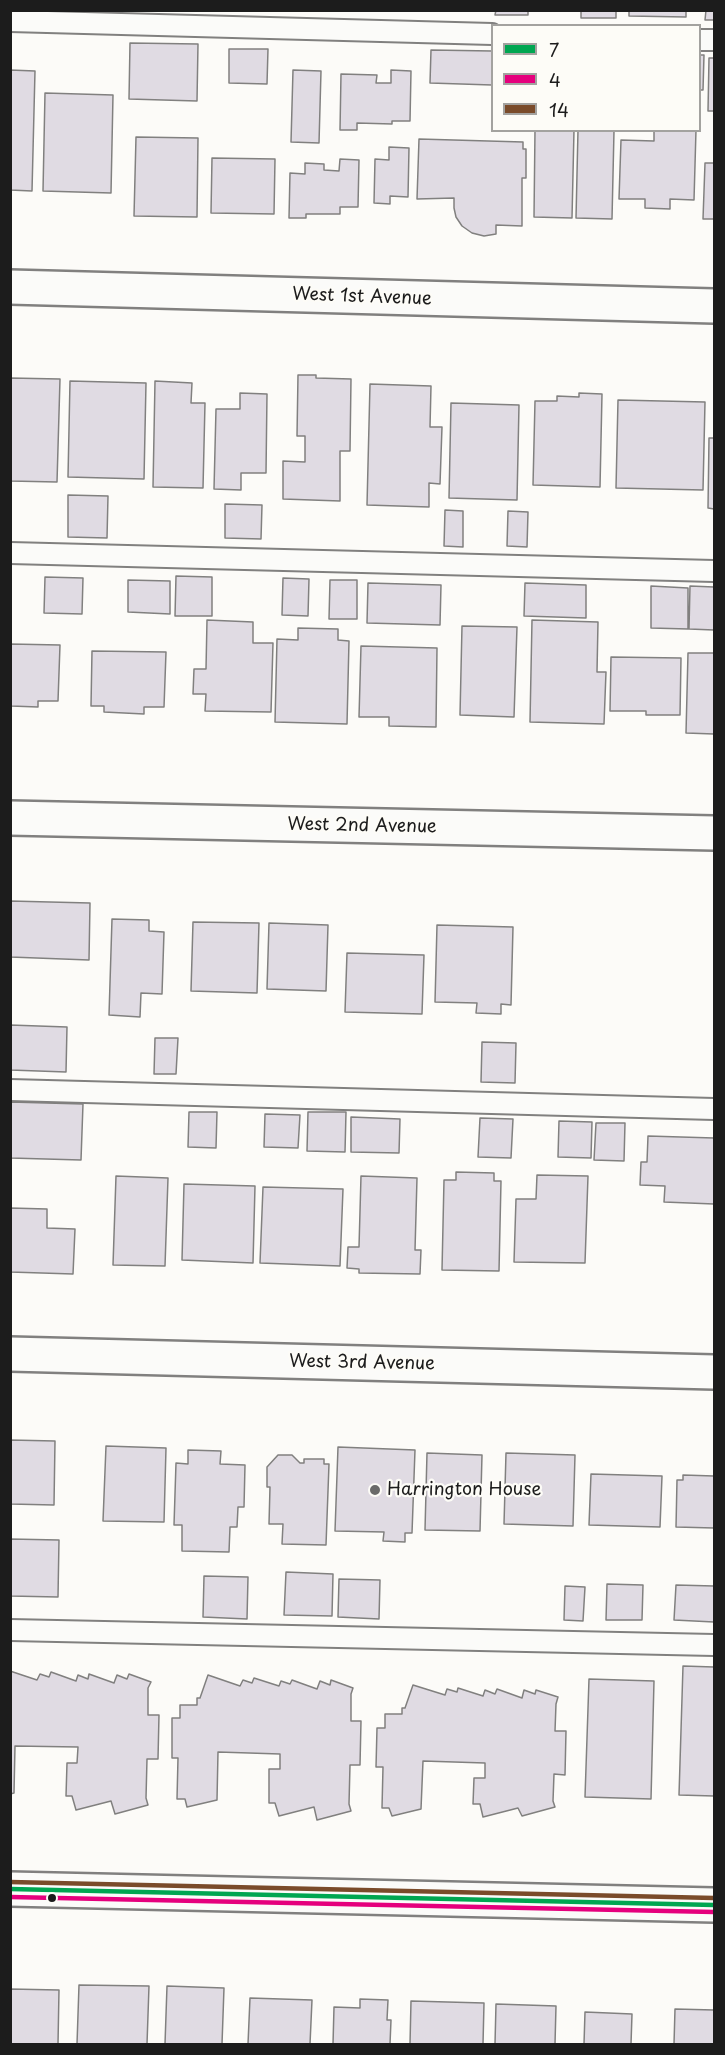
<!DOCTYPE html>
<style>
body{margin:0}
#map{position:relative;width:725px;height:2055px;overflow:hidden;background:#fcfbf8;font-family:"Playpen Sans",sans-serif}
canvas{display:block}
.frame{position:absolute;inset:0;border:12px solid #1c1c1c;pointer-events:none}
.legend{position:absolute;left:491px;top:24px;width:210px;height:108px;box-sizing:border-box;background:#fdfcf7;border:2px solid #a3a29f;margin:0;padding:8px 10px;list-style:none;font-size:18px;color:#1c1c1c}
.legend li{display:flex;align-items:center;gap:12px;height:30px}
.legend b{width:30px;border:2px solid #a3a29f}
</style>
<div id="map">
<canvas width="725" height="2055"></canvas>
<div class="frame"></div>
<ul class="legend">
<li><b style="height:8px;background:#00a651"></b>7</li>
<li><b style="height:8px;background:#e5007d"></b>4</li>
<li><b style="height:8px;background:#7a4b2a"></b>14</li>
</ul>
</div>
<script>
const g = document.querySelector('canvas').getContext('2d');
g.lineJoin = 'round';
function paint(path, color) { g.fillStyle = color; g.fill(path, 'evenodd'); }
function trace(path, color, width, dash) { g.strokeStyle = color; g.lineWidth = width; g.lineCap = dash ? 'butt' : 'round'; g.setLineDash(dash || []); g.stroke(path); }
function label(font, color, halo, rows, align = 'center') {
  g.font = font + ' "Playpen Sans",sans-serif'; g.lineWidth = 4.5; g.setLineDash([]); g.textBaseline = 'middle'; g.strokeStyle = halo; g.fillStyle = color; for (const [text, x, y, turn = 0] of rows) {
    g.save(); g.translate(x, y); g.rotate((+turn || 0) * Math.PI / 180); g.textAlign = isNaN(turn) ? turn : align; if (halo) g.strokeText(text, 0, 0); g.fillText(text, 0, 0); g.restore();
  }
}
const building = new Path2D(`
 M496,10H528V15H495Z
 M581,10H616V18H581Z
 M629,10H686V17L629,16Z
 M706,10H714V20H705Z
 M130,43L198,44L197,101L129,99Z
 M229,49H268L267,84L229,83Z
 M431,50L492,51V85L430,83Z
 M700,55H704L703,90H700Z
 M709,58H714V111H708Z
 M10,70L35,71L32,191L10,190Z
 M293,70L321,71L319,143L291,142Z
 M391,70L411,71L410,121H392V124L357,123V130H340L341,74L377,75L376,83H391Z
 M45,93L113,95L111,193L43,191Z
 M535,130H574L572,218L534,217Z
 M578,130L614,131L612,219L576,218Z
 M654,130H696L694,200L670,199V209L645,208V199H619L621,140L654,141Z
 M136,137L198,138L197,217L134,216Z
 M419,139L523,142V149H526V178H522V226L496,225V234L484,236L472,233L462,226L456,217L454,208V198L417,199Z
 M389,147L409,148L408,197L390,196V204L374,203L375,159L389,160Z
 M212,158L275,159L274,214L211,213Z
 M340,159L359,160L358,207H340V214H306V218H289L290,173L305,174V163L324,164V170L339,171Z
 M705,163H714V219H703Z
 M298,375H316V378L351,379L350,451H340V501L283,499V461L305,462V436H297Z
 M10,378L60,379L57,482L10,481Z
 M70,381L146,383L144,479L68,477Z
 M155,381L192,383L191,403H205L203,488L153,487Z
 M370,384L431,386L430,427H442L440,484L429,483V507L367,505Z
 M240,393L267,394L266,473H241V490L214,489L216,409H240Z
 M579,393L602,394L600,487L533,485L535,401H557V396L579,397Z
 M618,400L705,402L703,490L616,488Z
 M451,403L519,405L517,500L449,498Z
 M709,438H714V509L708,508Z
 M68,495L108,496L107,538L68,537Z
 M225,504L262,505L261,539L225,538Z
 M445,510L463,511V547L444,546Z
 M508,511L528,512L527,547L507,546Z
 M176,576L212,577V616H175Z
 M45,577L83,578L82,614L44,613Z
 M283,578L309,579L308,616L282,615Z
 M128,580L170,581V614L128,612Z
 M330,580H357V619H329Z
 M368,583L441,585L440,625L367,623Z
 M525,583L586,585V618L524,616Z
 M651,586L688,588V629L651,628Z
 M690,586L714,587V630L689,629Z
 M207,620L253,622V643H273L271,712L205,711L206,694H193L194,669H206Z
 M532,620L598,622L597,672H606L604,724L530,722Z
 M462,626L517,627L514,717L460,715Z
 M298,628L338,629V640L349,641L347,724L275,722L277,639L298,640Z
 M10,644L60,645L58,701H38V707L11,706Z
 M361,646L437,648L436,727L389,726V717H359Z
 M92,651L166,652L164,707H144V714L104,712V706H91Z
 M688,653H714V734L686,733Z
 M611,657L681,658L680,715H646V711H610Z
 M10,901L90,903L89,960L10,957Z
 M112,919L149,920V931L164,932L162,994L141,993L140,1017L109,1015Z
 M193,922L259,923L257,993L191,991Z
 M269,923L328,925L326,991L267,989Z
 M437,925L513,927L511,1005L501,1004V1014L476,1013L477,1003L435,1002Z
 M347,953L424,955L422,1014L345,1012Z
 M10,1025L67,1027L66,1072L10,1070Z
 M155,1038H178L176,1074H154Z
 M482,1042L516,1043L515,1083L481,1082Z
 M10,1102L83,1104L81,1160L10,1158Z
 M189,1112H217L216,1148L188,1147Z
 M308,1112H346L345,1152L307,1151Z
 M265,1114L300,1115L298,1148L264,1147Z
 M351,1117L400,1119L399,1153L351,1152Z
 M480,1118L513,1119L511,1158L478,1157Z
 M559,1121L592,1122L591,1158L558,1157Z
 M596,1123H625L624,1161L594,1160Z
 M648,1136L714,1138V1204L664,1202L665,1186L640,1185L641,1162H647Z
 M456,1172L494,1173V1181H501L499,1271L442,1270L444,1180H456Z
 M537,1175L588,1176L585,1263L514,1262L516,1199H536Z
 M116,1176L168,1178L165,1266L113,1265Z
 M361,1176L417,1178L415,1250H421L420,1274L359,1273V1269L347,1268L348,1247H359Z
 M184,1184L255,1186L253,1263L182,1260Z
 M263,1187L343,1189L340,1266L260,1263Z
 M10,1208L47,1209V1228L75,1229L73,1274L10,1272Z
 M10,1440L55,1441L54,1505L10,1504Z
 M106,1446L166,1448L164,1522L103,1521Z
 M338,1447L415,1450L412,1533H405V1542L383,1541L384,1532L335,1531Z
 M188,1450L221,1451L220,1464L245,1465L244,1507H238L237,1527H230L229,1552L182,1551V1525H174L176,1463L188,1464Z
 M427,1453L482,1455L480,1531L425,1530Z
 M506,1453L575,1455L573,1526L504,1524Z
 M278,1455H292L300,1463H304V1459H324V1464H329L326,1545L282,1544L283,1524H269L270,1487H267V1467Z
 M591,1474L662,1476L660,1527L589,1525Z
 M683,1475L714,1476V1535V1528L676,1527L677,1480H683Z
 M10,1539L59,1540L58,1597L10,1596Z
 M286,1572L333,1574L332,1616L284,1615Z
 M204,1576L248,1577L247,1619L203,1617Z
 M339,1579L380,1580L379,1619L338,1617Z
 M607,1584L643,1585L642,1620H606Z
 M676,1585L714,1586V1622L674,1620Z
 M565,1586L585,1587L583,1621L564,1620Z
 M683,1666L714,1667V1796L679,1795Z
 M10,1671L37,1680L40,1674L49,1677L51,1672L76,1681L78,1675L88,1679L89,1674L114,1683L117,1675L127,1679L129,1674L151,1682L148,1688V1715H159L158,1759H147L146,1798L148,1805L115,1814L111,1801L76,1810L72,1796H66L67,1763H77L78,1747L15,1746L14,1793L10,1794Z
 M208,1675L240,1686L243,1680L252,1683L254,1678L279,1686L281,1681L290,1684L292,1680L317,1689L320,1681L330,1685L331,1680L353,1688L351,1694V1721H361L360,1765H350L349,1804L351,1811L317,1820L314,1807L279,1816L275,1803H269V1769H280V1754L218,1752L217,1800L187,1807L185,1799H177L178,1758H172V1718H180V1705H197V1698H200Z
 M589,1679L654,1681L651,1799L585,1797Z
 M413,1685L445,1695L447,1689L457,1692L458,1688L483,1696L485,1690L495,1694L497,1689L522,1698L524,1690L535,1694L536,1690L558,1697L556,1704L555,1731H566L565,1775L554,1774L553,1801L555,1807L522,1816L518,1808L483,1817L480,1804H473L474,1778H485V1763L423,1761L421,1809L392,1816L389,1808H382L383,1767H376L377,1728H385V1714H402V1708H405Z
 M79,1985L149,1986L147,2044H77Z
 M167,1986L224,1988L222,2044H165Z
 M10,1989L59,1990L58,2044H10Z
 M250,1998L312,2000L310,2044H248Z
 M360,1999L388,2000L387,2020H391L390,2044H333L334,2007L360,2008Z
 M411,2001L484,2003L483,2044H410Z
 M496,2004L556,2006L555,2044H495Z
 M675,2009L714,2010V2044H674Z
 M585,2012L632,2014L631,2044H584Z`);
paint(building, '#e0dbe3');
trace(building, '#81807f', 1.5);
const service = new Path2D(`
 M10,21L492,34
 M700,40H714
 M10,553L714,571
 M10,1090L714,1109
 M10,1630L714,1645`);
const minor = new Path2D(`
 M10,287L714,306
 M10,818L714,833
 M10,1354L714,1372`);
const secondary = new Path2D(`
 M10,1889L714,1905`);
trace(service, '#81807f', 24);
trace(minor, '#81807f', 38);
trace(secondary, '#81807f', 38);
trace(service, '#fbfbf9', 20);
trace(minor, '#fbfbf9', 33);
trace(secondary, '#fbfbf9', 33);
trace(new Path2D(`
 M10,1889L714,1905`), '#00a651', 4.5);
trace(new Path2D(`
 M10,1897L714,1912`), '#e5007d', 4.5);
trace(new Path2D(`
 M10,1882L714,1898`), '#7a4b2a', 4.5);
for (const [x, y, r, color] of [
 [375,1490,6,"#6a6a69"],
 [52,1898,5,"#1c1c1c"]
]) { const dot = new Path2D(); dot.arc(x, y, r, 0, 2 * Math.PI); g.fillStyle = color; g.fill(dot); trace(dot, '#fdfcf7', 2); }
label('18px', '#1c1c1c', '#fdfcf7', [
 ["West 1st Avenue",362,297,2],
 ["West 2nd Avenue",362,826,1],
 ["West 3rd Avenue",362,1363,1]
]);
label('18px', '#1c1c1c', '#fdfcf7', [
 ["Harrington House",387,1490]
], 'left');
</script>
